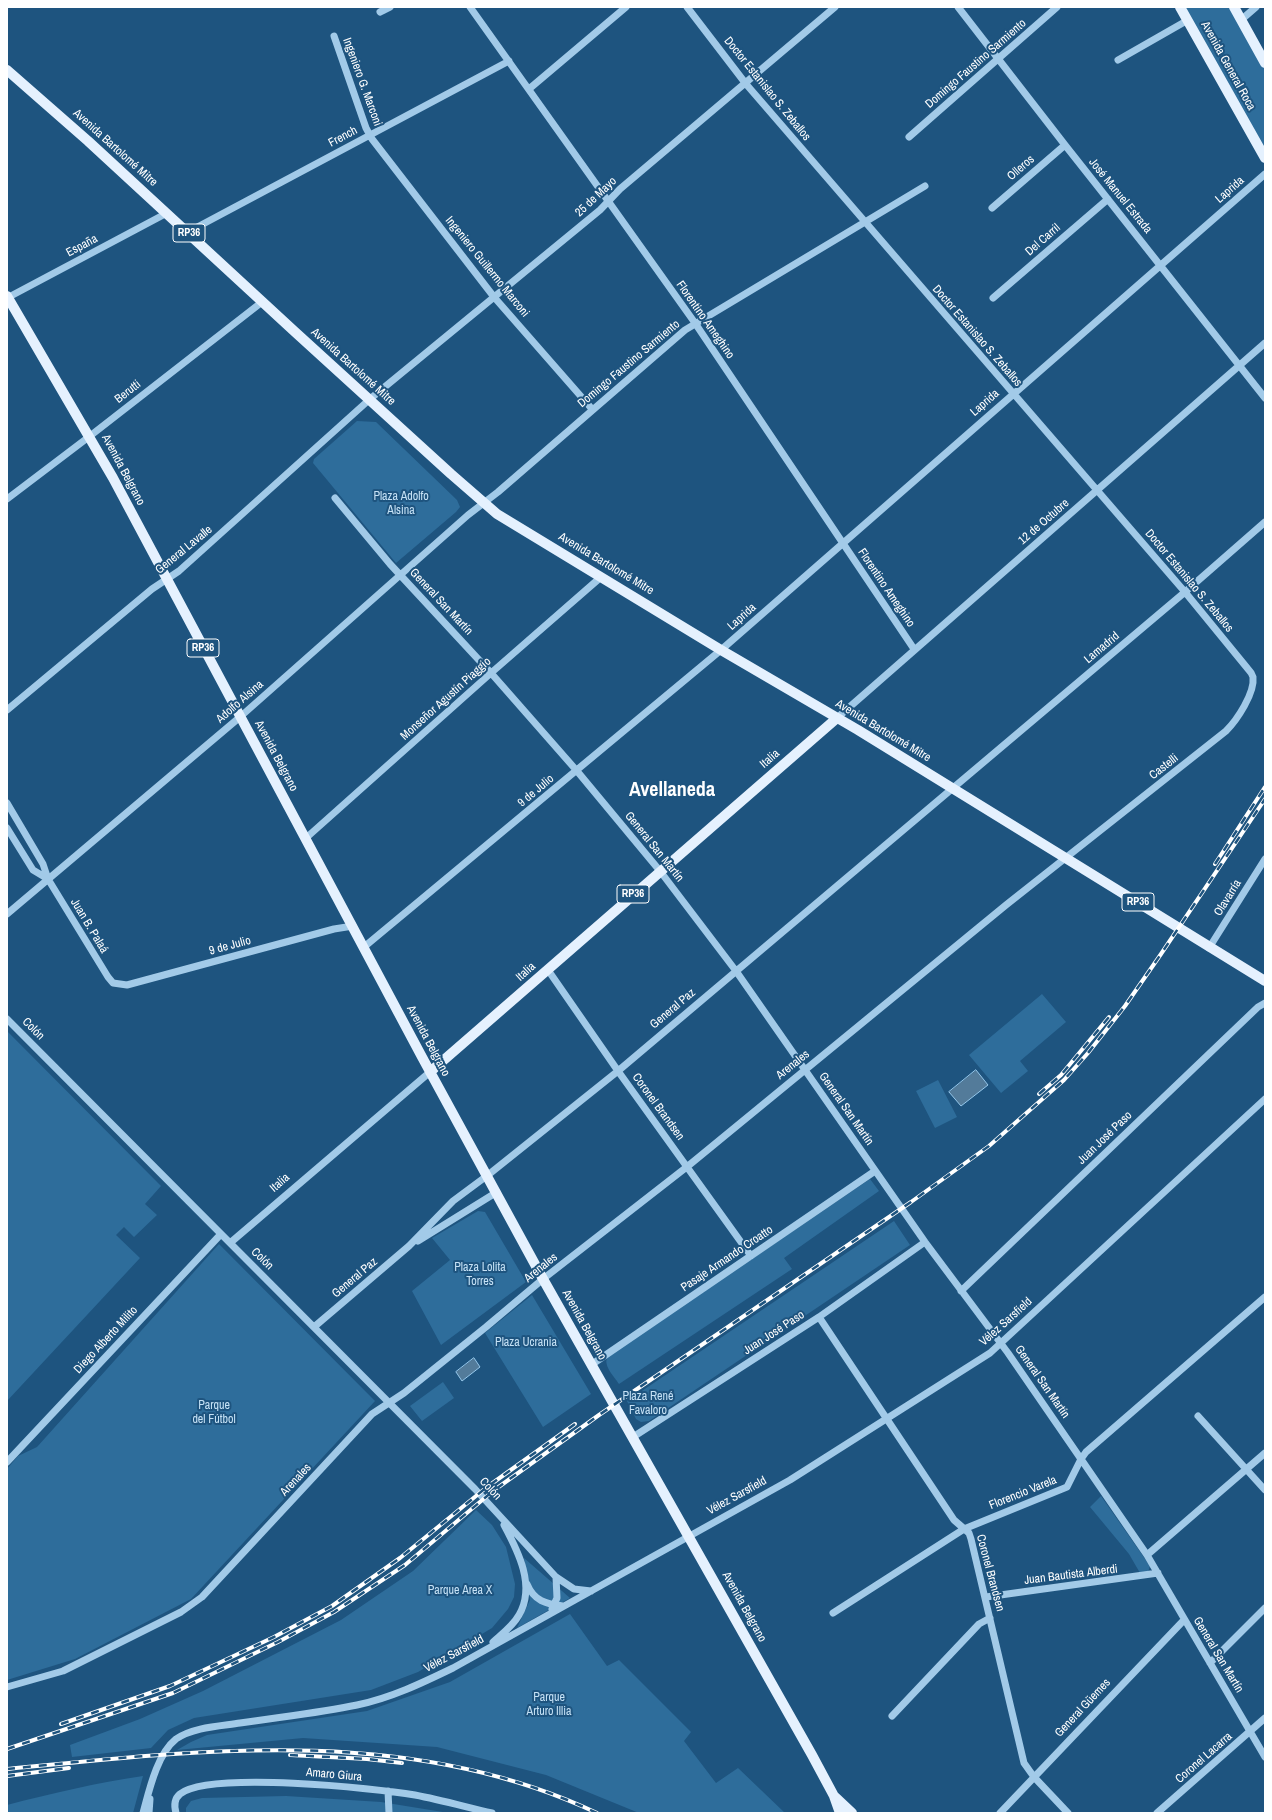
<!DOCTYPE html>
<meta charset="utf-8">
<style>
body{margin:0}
#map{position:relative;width:1272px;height:1820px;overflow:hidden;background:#1e547f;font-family:"Archivo Narrow",sans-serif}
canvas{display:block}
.frame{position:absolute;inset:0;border:8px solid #fff;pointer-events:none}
</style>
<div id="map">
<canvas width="1272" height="1820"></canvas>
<div class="frame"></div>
</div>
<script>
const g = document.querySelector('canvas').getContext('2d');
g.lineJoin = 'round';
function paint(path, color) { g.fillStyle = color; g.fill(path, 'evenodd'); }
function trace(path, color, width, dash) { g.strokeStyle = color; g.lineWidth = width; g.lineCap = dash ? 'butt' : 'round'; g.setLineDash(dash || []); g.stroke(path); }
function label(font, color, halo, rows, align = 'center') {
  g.font = font + ' "Archivo Narrow",sans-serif'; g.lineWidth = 4; g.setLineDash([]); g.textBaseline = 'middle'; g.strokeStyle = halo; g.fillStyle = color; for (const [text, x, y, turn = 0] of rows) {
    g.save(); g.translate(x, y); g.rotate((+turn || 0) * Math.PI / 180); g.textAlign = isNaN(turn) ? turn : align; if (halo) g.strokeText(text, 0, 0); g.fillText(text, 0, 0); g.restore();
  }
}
paint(new Path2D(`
 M1180,7H1234L1265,63V158Z
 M357,421L376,422L457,500L460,507L456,512L396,563L313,463L314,459Z
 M1042,994L1066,1022L1020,1061L1028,1071L1001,1093L969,1055Z
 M7,1031L161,1186L145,1204L157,1215L134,1237L124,1227L116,1235L140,1258L7,1401Z
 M938,1080L957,1117L935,1128L916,1091Z
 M870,1179L879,1191L784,1258L792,1269L619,1384C614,1376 602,1365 608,1356Z
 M478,1211L485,1212L526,1282L441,1345L412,1291L450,1260L432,1238Z
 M894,1221L910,1245L649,1421L641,1422L636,1419L627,1401Z
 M219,1244L375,1401L191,1599L75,1659L7,1680V1469L18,1456L37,1447Z
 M532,1295L591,1394L543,1427L485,1333Z
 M443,1382L454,1398L422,1421L410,1406Z
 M1101,1496L1150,1566L1148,1572L1140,1573L1129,1554L1090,1507Z
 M476,1510L492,1525L506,1547L515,1584L514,1597L508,1609L492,1628L418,1672L371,1690L194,1718L168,1730L151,1748L72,1757L70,1745L140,1719L203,1691L341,1620L413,1571Z
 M524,1558L570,1598L517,1628L530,1600Z
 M570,1614L607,1666L619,1660L691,1732L684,1741L716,1783L738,1768L785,1813H639L546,1775L437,1747L303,1738L177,1750L191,1742L207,1735L367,1711L450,1682Z
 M143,1776L133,1813H7V1805C53,1793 96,1783 143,1776Z
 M286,1796L381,1802L449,1813H186V1808L191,1801L202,1798Z`), '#2e6d9b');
const water = new Path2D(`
 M976,1070L988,1085L961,1106L949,1092Z
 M474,1358L480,1367L462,1381L456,1372Z`);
paint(water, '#537b9a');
trace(water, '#96c7ea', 1);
trace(new Path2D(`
 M470,7L695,323L914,649
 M958,7L1065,145L1265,398
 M380,12L390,7
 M1241,20L1256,7
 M334,36L366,128L372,139L494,297L592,409
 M1118,60L1188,20
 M529,89L626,7
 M909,137L1057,7
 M992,208L1065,145
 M188,232L509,61
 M7,298L167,213
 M993,298L1108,199
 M335,498L390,564L491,673L577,771L660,871L736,971L925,1242L1008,1353L1147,1555L1265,1757
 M7,499L90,436L262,302
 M7,710L152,589L179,571L370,399L600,210L620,189L835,7
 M837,718L1265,343
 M7,803L43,864L48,879L108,977L113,983L127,985L334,929L353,926
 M7,828L33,870L48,879
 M306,838L491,673L601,577
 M7,914L240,717L468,515L498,492L685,330L925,186
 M364,947L721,650L1265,174
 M1209,948L1265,859
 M548,970L618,1071L751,1256
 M7,1019L475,1489L556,1577L574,1589L591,1591
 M418,1241L497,1192
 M230,1243L430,1072
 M961,1291L1258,1007L1265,1003
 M819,1317L954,1520L969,1533L971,1539L1024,1763L1034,1777L1068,1813
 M314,1327L409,1246L453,1201L488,1175L618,1071L1185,592L1265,522
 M591,1365L875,1171
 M1198,1416L1265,1490
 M633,1437L819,1317L925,1242
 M7,1462L221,1234
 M1147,1555L1265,1453
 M527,1584C534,1601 546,1604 563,1606
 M986,1597L1158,1573
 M552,1609L557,1598L556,1577
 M833,1613L964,1529L1067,1487L1081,1459L1086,1452L1265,1297
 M493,1642C502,1634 513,1626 519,1615C536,1586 518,1551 504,1525
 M1210,1663L1265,1608
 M7,1687L63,1671L181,1612L202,1597L372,1414L404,1393L486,1327L543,1279L688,1166L1006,905L1226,731C1237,720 1255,693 1253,677C1252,674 1250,671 1248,669L1185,592L746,84L687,7
 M892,1716L979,1624L990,1618
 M388,1791L389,1813
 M143,1813C149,1791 157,1754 176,1739C193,1727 221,1726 240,1723C279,1717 319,1713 357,1705C391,1698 422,1683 453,1668L790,1480L990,1353L1265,1099
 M149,1813L150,1799
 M176,1813C174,1806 174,1799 180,1794C209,1771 375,1788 415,1795C441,1800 466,1807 492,1813
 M1000,1813L1184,1620
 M1157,1813L1265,1718`), '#a2cae8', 7);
trace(new Path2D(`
 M1180,7L1265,158
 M1234,7L1265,63
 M7,70L88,141L294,331L451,474L497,514L721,650L858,730L1265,981
 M7,296L113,478L422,1057L543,1279L812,1755L834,1796L840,1813
 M430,1072L837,718
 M835,1797L852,1813`), '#e5f1fe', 10);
const rail = new Path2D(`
 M1215,864L1265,787
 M1039,1094L1061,1075L1109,1017
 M61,1724L170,1686L274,1637L332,1606L400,1558L487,1487L575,1424
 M7,1749L173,1693L278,1642L334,1612L405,1565L493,1491L599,1415L911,1202L989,1146L1064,1080L1088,1053L1125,1006L1161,954L1265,799
 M290,1755L367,1759L402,1763
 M7,1769C205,1749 411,1725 597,1813
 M7,1776L69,1768`);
trace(rail, '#fff', 4);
trace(rail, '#1e547f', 2.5, [8]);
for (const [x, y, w] of [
 [189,233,32],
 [203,648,32],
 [633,894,32],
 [1138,902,32]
]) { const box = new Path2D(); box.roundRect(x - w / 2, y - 9, w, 18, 3); g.fillStyle = '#1e547f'; g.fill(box); trace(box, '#fff', 1); }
label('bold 11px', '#fff', null, [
 ["RP36",189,233],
 ["RP36",203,648],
 ["RP36",633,894],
 ["RP36",1138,902]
]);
label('12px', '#fff', '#1e547f', [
 ["Domingo Faustino Sarmiento",976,64,-41],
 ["Avenida General Roca",1228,66,61],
 ["Ingeniero G. Marconi",362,82,70],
 ["Doctor Estanislao S. Zeballos",767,89,51],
 ["French",343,137,-28],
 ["Avenida Bartolomé Mitre",115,148,42],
 ["Olleros",1021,168,-41],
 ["Laprida",1230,190,-41],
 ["José Manuel Estrada",1120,196,51],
 ["25 de Mayo",596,197,-43],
 ["Del Carril",1043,240,-41],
 ["España",82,246,-28],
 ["Ingeniero Guillermo Marconi",487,267,51],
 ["Florentino Ameghino",705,320,55],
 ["Doctor Estanislao S. Zeballos",977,336,49],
 ["Domingo Faustino Sarmiento",629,364,-40],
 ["Avenida Bartolomé Mitre",353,367,42],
 ["Berutti",128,392,-38],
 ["Laprida",985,403,-41],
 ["Avenida Belgrano",123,470,62],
 ["12 de Octubre",1044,522,-41],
 ["General Lavalle",184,550,-39],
 ["Avenida Bartolomé Mitre",606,564,31],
 ["Doctor Estanislao S. Zeballos",1189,581,50],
 ["Florentino Ameghino",886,588,56],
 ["General San Martín",441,602,47],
 ["Laprida",742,617,-42],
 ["Lamadrid",1102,648,-40],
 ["Monseñor Agustín Piaggio",446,699,-42],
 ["Adolfo Alsina",240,702,-41],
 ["Avenida Bartolomé Mitre",883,731,31],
 ["Avenida Belgrano",276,756,62],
 ["Italia",770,759,-41],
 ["Castelli",1164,767,-38],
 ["9 de Julio",536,791,-40],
 ["General San Martín",654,847,51],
 ["Olavarría",1228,898,-58],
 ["Juan B. Palaá",89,926,59],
 ["9 de Julio",230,946,-15],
 ["Italia",526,972,-42],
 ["General Paz",673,1009,-40],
 ["Colón",33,1029,45],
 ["Avenida Belgrano",428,1041,62],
 ["Arenales",793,1065,-39],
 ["Coronel Brandsen",658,1107,54],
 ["General San Martín",846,1109,55],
 ["Juan José Paso",1105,1138,-44],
 ["Italia",280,1183,-41],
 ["Colón",262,1259,44],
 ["Pasaje Armando Croatto",727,1259,-34],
 ["Arenales",541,1268,-39],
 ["General Paz",355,1278,-40],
 ["Vélez Sarsfield",1006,1322,-42],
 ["Avenida Belgrano",584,1325,61],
 ["Juan José Paso",774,1333,-33],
 ["Diego Alberto Milito",106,1340,-47],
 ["General San Martín",1042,1382,55],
 ["Arenales",296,1480,-47],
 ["Colón",490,1489,47],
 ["Florencio Varela",1023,1493,-22],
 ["Vélez Sarsfield",737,1496,-29],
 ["Coronel Brandsen",990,1573,75],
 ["Juan Bautista Alberdi",1071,1575,-7],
 ["Avenida Belgrano",744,1607,61],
 ["Vélez Sarsfield",454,1654,-28],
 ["General San Martín",1218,1655,59],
 ["General Güemes",1083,1708,-47],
 ["Coronel Lacarra",1204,1758,-41],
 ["Amaro Giura",334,1775,5]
]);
label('12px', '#c6e2f6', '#1e547f', [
 ["Plaza Adolfo",401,497],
 ["Alsina",401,511],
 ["Plaza Lolita",480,1268],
 ["Torres",480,1282],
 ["Plaza Ucrania",526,1343],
 ["Plaza René",648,1397],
 ["Favaloro",648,1411],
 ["Parque",214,1406],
 ["del Fútbol",214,1420],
 ["Parque Area X",460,1591],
 ["Parque",549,1698],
 ["Arturo Illia",549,1712]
]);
label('bold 20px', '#fff', '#1e547f', [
 ["Avellaneda",672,791]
]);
</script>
